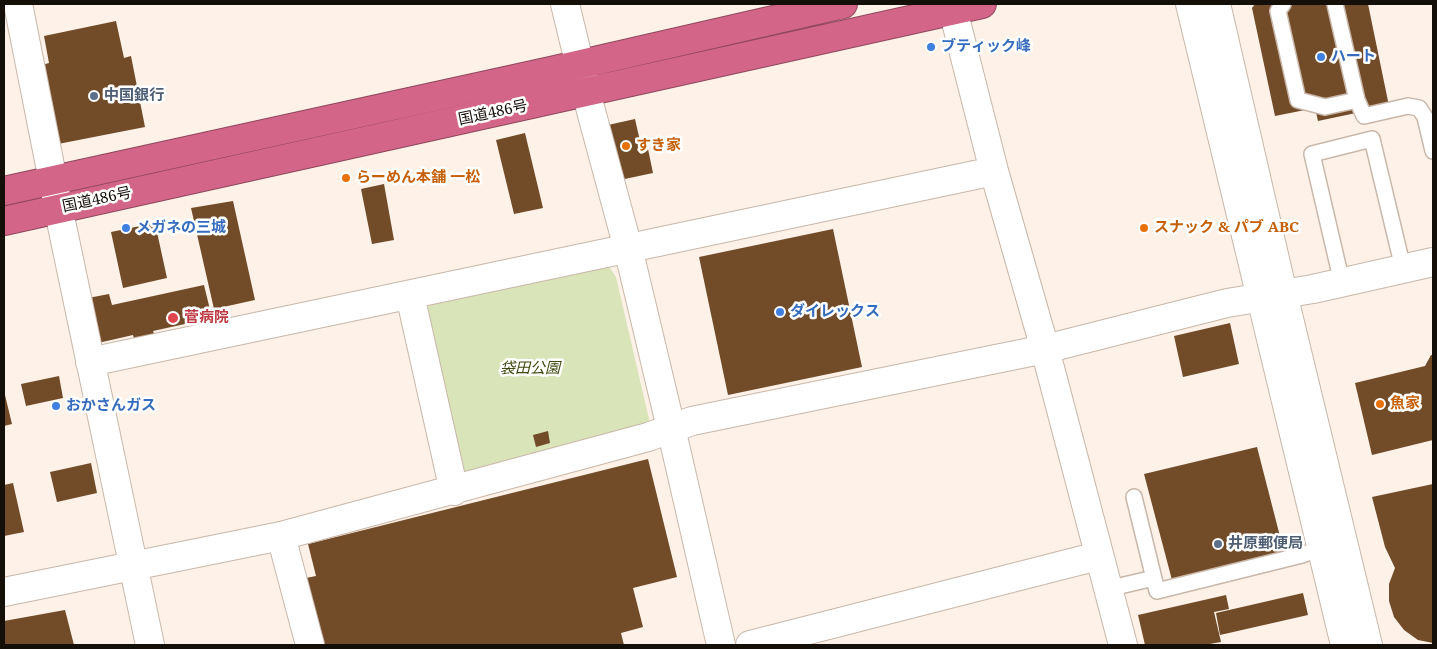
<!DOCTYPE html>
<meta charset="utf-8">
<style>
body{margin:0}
#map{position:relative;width:1437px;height:649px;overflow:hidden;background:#fdf1e8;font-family:"Noto Serif",serif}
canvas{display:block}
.frame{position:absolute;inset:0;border:5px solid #150f0a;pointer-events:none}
</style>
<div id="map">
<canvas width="1437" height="649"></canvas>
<div class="frame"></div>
</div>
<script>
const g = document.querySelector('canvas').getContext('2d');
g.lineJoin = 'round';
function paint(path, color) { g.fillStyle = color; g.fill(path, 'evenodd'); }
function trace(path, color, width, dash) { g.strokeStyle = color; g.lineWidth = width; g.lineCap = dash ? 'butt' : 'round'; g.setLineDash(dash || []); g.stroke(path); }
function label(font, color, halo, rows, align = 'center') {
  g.font = font + ' "Noto Serif","Noto Sans JP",serif'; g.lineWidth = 5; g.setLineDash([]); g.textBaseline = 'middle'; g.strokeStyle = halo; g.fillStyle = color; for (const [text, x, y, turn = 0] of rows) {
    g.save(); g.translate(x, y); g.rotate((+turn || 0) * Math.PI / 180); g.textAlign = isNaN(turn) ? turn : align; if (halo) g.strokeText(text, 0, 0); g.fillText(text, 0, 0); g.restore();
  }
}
paint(new Path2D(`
 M607,264L616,277L649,419V427L480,475L457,472L421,304Z`), '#d9e4b8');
paint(new Path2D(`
 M1255,4H1368L1389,106L1318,121L1315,108L1275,116L1252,8Z
 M116,21L124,58L131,56L145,127L58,144L42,65L49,63L44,36Z
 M635,119L642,150L648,149L653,173L620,180L608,125Z
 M525,133L543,208L514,214L496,140Z
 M384,184L394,240L372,244L361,189Z
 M233,201L255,300L214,309L191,208Z
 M155,223L167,278L123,288L111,232Z
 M833,229L862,367L728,395L699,257Z
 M204,285L212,318L153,331L156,338L135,342L133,335L98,343L88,298L109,294L112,305Z
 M1230,323L1239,364L1183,377L1174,336Z
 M1431,355H1433V440L1372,455L1355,383L1425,366Z
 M59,376L63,398L26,406L21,384Z
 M4,391L12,424L4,426Z
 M548,431L550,443L536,447L533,435Z
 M1257,447L1284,552L1172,580L1144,474Z
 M648,459L677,577L633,588L643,627L621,633L624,645H323L306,578L316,576L308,544Z
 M91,463L97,493L57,502L50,472Z
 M13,483L24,532L4,536V485Z
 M1433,484V643L1418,640L1404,630L1394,617L1389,601V584L1395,568L1385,547L1372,497Z
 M1303,593L1308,615L1220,635L1216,613Z
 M1226,595L1229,609L1214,612L1221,642L1204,645H1145L1138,615Z
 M65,610L74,645H4V621Z`), '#724b29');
const lane = new Path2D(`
 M1283,4L1278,11L1298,100L1325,107L1357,100
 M1335,4L1357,100L1364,116L1408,106L1419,108L1425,117L1433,151
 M1342,283L1312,154L1372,139L1403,268
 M1134,497L1157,591L1302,555L1321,548
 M1107,589L1154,578`);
const street = new Path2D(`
 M18,4L62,226L150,645
 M953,10L994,171L1045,349L1123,645
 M410,295L454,491
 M90,362L994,171
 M281,536L310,645
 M4,592L281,536L648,437L692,421L1045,349L1227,303L1313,289L1433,262
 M750,645L1098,556`);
const secondary = new Path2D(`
 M565,4L591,111L628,248L671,428L721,645
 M1190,4L1345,645
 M1216,4L1283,294L1368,645`);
const highway = new Path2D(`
 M4,191L551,71L843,4
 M4,221L982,4`);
trace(lane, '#c9b7a9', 18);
trace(street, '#c9b7a9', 30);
trace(secondary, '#c9b7a9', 30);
trace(highway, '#90475d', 30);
trace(lane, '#fff', 15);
trace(street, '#fff', 28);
trace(secondary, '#fff', 28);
trace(highway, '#d36589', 28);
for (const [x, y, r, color] of [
 [931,47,5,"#3f7fe0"],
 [1321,57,5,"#3f7fe0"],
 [94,96,5,"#5c6f8a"],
 [626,146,5,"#e8710a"],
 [346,178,5,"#e8710a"],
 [126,228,5,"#3f7fe0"],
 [1144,228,5,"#e8710a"],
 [780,312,5,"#3f7fe0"],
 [173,318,6,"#e0444e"],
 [1380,404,5,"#e8710a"],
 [56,406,5,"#3f7fe0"],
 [1218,544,5,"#5c6f8a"]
]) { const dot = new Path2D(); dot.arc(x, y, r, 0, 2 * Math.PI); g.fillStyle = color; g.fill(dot); trace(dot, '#fff', 2); }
label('bold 15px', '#366cbe', '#fff', [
 ["ブティック峰",941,47],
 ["ハート",1331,57],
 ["メガネの三城",136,228],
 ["ダイレックス",790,312],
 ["おかさんガス",66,406]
], 'left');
label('bold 15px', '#4e5e75', '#fff', [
 ["中国銀行",104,96],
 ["井原郵便局",1228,544]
], 'left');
label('15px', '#150f0a', '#fff', [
 ["国道486号",493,113,-12],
 ["国道486号",97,200,-12]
]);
label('bold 15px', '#c56008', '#fff', [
 ["すき家",636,146],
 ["らーめん本舗 一松",356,178],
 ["スナック & パブ ABC",1154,228],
 ["魚家",1390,404]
], 'left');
label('bold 15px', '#be3a42', '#fff', [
 ["菅病院",184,318]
], 'left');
label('italic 15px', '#3e490d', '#fff', [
 ["袋田公園",530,369]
]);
</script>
